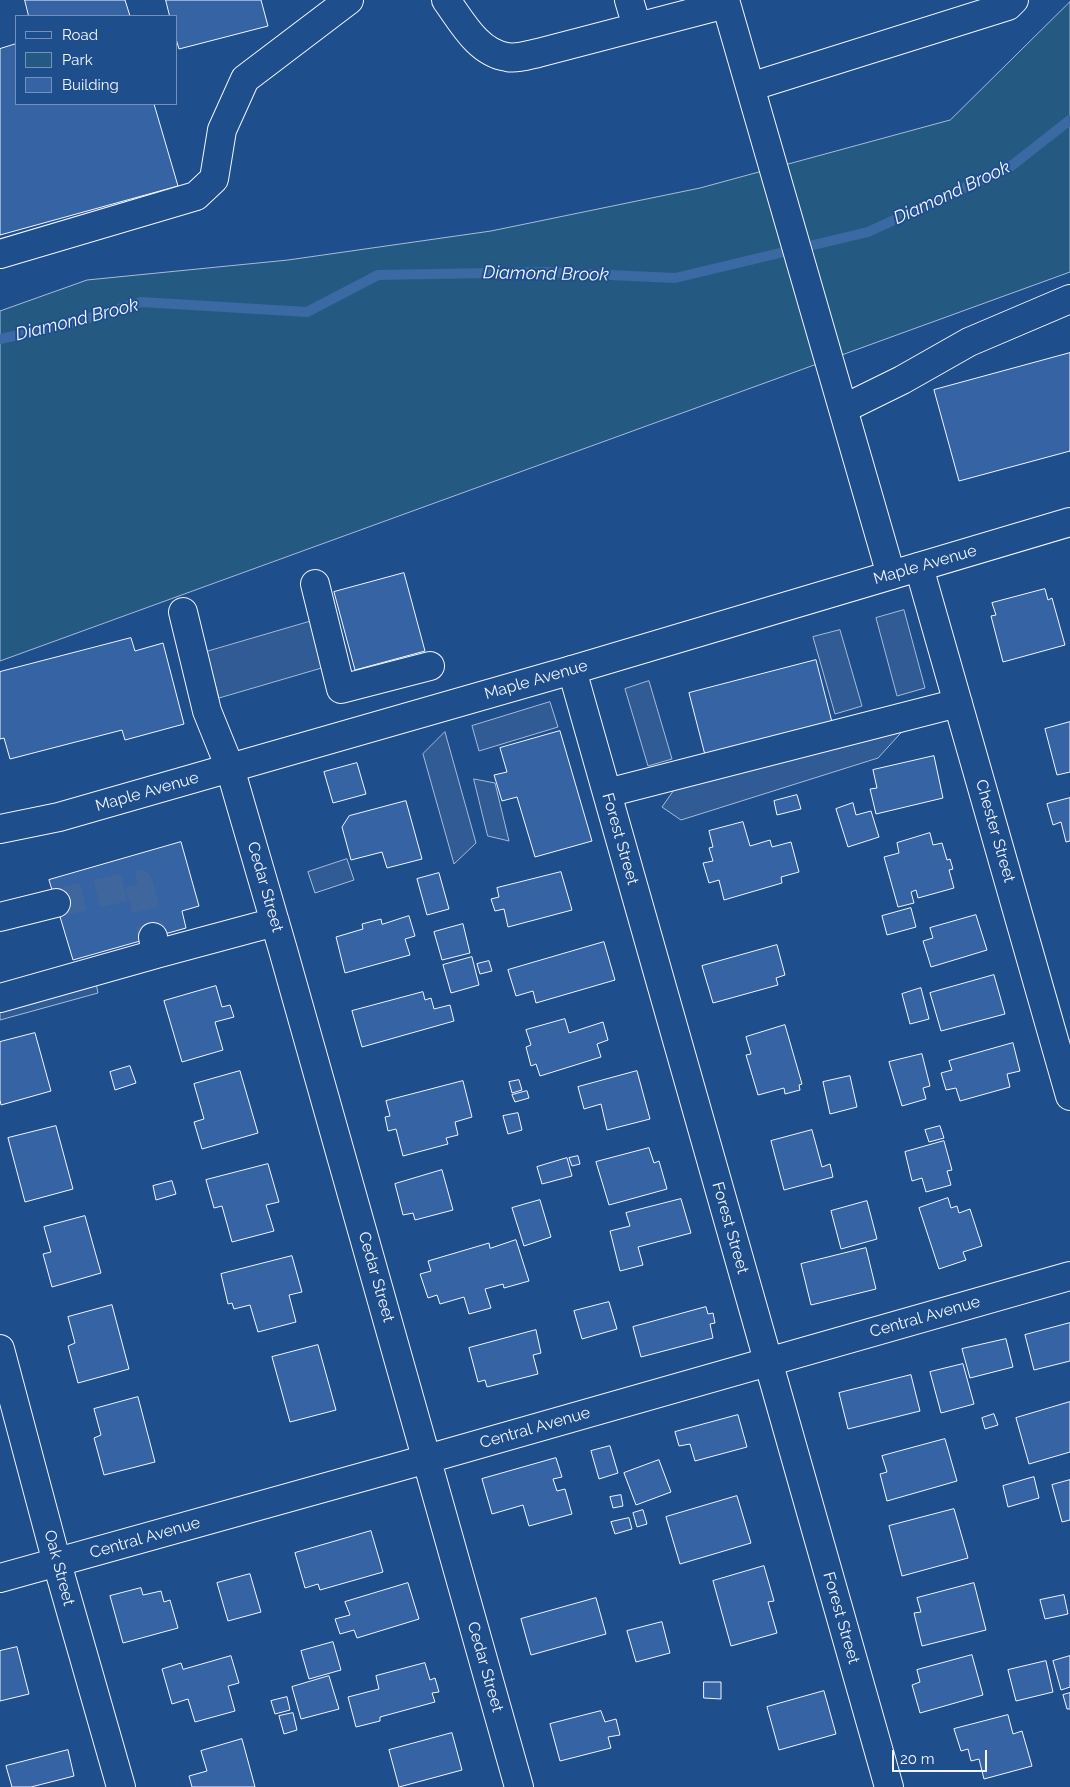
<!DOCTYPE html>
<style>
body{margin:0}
#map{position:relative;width:1070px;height:1787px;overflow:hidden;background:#1f4e8c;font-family:Raleway,sans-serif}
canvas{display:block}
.legend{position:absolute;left:15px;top:15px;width:162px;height:90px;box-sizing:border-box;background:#1f4e8c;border:1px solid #7391ba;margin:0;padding:6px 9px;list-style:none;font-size:15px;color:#f2f6ff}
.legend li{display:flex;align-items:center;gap:10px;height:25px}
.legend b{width:25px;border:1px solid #7391ba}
.scale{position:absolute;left:892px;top:1750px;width:95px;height:22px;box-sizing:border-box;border:2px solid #f2f6ff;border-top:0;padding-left:6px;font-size:15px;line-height:18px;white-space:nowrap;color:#f2f6ff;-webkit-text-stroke:4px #1f4e8c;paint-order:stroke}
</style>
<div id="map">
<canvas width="1070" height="1787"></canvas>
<ul class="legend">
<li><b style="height:6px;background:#1f4e8c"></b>Road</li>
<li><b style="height:14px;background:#245a82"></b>Park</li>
<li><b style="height:14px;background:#3563a3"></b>Building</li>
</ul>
<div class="scale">20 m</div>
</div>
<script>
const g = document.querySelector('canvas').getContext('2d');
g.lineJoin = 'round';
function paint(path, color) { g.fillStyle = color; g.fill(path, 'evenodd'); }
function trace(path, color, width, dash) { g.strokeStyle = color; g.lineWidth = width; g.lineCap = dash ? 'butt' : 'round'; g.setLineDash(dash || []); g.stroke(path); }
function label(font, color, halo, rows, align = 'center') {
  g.font = font + ' Raleway,sans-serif'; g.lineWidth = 4; g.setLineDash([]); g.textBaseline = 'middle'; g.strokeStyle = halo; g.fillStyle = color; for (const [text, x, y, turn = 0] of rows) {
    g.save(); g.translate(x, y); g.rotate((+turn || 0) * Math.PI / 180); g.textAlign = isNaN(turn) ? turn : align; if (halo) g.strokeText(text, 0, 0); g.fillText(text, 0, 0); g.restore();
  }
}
const green = new Path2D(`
 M1070,2V272L0,661V311L87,280L288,260L491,231L700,188L950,120Z`);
paint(green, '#245a82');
trace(green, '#a8bbd7', 1);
const parking = new Path2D(`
 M904,610L925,688L897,696L876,618Z
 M312,621L325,667L219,698L206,652Z
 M840,630L862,706L835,714L813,637Z
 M649,681L672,759L648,766L625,689Z
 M550,702L558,727L479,751L472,726Z
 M909,724L878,758L681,820L662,807L676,787Z
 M445,732L476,843L454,864L423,754Z
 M474,779L495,783L509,841L488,836Z
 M347,859L354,880L315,893L308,872Z
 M95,978L98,993L0,1020V1005Z`);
paint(parking, '#305b95');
trace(parking, '#a8bbd7', 1);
trace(new Path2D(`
 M0,339L76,322L141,302L307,312L378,275L545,272L675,278L868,232L1010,167L1070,120`), '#3b69a3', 10);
const building = new Path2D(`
 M25,0H125L130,16H29Z
 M166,0H261L268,26L179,49L176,39V16H170Z
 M16,44V104H154L178,186L0,235V49Z
 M1070,353V451L959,481L934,390Z
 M404,573L425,651L355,670L334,592Z
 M1045,589L1048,600L1052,598L1065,645L1003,662L991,616L996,615L992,603Z
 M131,638L135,651L163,643L184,724L125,740L122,730L10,759L4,738L0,739V672Z
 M816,660L832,722L705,755L689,693Z
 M1070,722V772L1057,775L1045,729Z
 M560,731L592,841L535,857L517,797L502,801L494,775L507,772L500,748Z
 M934,756L943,798L876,814L870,789L877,788L873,770Z
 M357,763L366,794L333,803L324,772Z
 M797,795L801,809L777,815L774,801Z
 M1070,798V841L1066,842L1061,822L1053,825L1047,804Z
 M406,801L422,859L387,868L382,852L351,860L342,827L349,816Z
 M853,803L856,815L871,811L879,837L848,847L836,809Z
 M743,822L750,846L770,840L772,847L791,842L799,872L781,877L782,883L724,900L719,880L709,883L703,863L713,861L709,848L713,847L709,831Z
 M930,833L933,845L942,843L947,860L950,859L953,869L949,870L954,888L918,898L916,890L911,892L914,903L898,907L884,857L899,853L897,843Z
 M181,842L199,906L182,911L186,928L73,960L49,880Z
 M561,872L572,910L508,927L504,909L495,911L491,899L499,897L497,888Z
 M439,873L449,909L427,915L417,879Z
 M911,908L916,927L887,935L882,916Z
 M976,915L987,950L931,967L923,941L933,938L930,928Z
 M409,916L415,936L405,939L410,955L345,973L336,937L363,929L362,924L381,919L382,924Z
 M463,924L470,953L442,960L434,932Z
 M604,942L615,980L536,1003L533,991L516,996L508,970Z
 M777,945L785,975L776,978L778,985L713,1003L702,966Z
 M472,957L479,985L451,993L443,965Z
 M489,961L492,971L480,974L477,964Z
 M994,975L1005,1014L941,1031L930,993Z
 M216,986L222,1007L230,1005L234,1017L215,1022L223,1050L182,1062L164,1001Z
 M921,988L929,1019L910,1024L902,994Z
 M423,992L425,1000L431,998L434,1009L450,1005L454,1021L362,1047L352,1011Z
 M565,1019L569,1033L603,1022L608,1040L597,1044L601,1057L540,1076L536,1064L531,1066L526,1047L531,1045L526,1030Z
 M785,1025L802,1084L799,1085L800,1090L785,1094L784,1088L758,1095L746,1055L751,1054L746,1037Z
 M35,1033L51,1091L1,1105L0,1100V1042Z
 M1013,1043L1020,1071L1007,1074L1010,1087L960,1101L956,1088L946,1090L941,1073L952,1070L949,1061Z
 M922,1054L930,1086L923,1088L926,1099L902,1106L889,1062Z
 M130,1066L136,1083L115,1090L110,1072Z
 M240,1071L258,1133L202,1149L194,1122L204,1119L194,1084Z
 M637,1071L650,1119L607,1130L601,1104L584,1109L578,1087Z
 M850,1076L857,1107L830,1114L823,1082Z
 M519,1080L522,1090L512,1093L509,1082Z
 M463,1081L472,1117L455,1122L458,1135L446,1138L448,1144L403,1156L396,1129L388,1131L385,1117L390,1116L386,1101Z
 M527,1091L529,1098L515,1102L512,1095Z
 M518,1113L522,1130L508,1134L503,1116Z
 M56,1126L73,1189L25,1202L8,1138Z
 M940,1126L944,1138L929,1142L925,1130Z
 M812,1130L822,1167L830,1164L833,1177L784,1190L771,1141Z
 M944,1141L952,1170L947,1171L951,1185L926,1192L922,1178L912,1181L905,1152Z
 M649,1148L654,1163L659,1161L667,1189L609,1205L596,1162Z
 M578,1156L580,1164L572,1166L569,1158Z
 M567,1158L572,1176L542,1184L537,1167Z
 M268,1164L279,1202L266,1205L274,1231L232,1242L222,1206L214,1208L206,1180Z
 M442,1170L453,1210L415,1220L413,1213L403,1215L395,1184Z
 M172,1181L176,1194L156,1200L153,1186Z
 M948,1198L951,1208L957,1206L959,1213L970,1209L982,1246L963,1252L966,1260L939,1269L919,1208Z
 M681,1199L691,1233L638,1247L643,1265L620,1271L610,1231L630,1226L626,1213Z
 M540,1200L551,1237L524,1246L512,1208Z
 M867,1201L877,1239L841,1249L831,1211Z
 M85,1216L101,1273L52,1287L43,1254L51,1252L44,1227Z
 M516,1240L529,1281L504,1288L503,1284L485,1289L491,1308L469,1314L464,1297L440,1304L437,1295L428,1298L420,1274L431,1271L428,1261L489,1243L490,1248Z
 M866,1248L876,1289L811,1305L801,1264Z
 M292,1256L302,1292L289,1295L296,1322L258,1332L250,1305L234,1309L232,1303L228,1304L221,1274Z
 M609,1302L617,1329L582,1339L574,1311Z
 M112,1305L129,1369L78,1383L68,1346L75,1343L68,1317Z
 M706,1307L708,1314L713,1313L715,1323L710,1324L713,1338L641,1357L633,1327Z
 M1070,1323V1361L1034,1370L1025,1335Z
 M536,1330L541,1353L533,1355L538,1374L487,1387L485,1380L478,1382L469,1348Z
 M1006,1339L1013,1367L970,1378L962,1349Z
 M318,1345L336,1410L290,1422L272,1357Z
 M963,1364L974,1404L941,1413L930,1372Z
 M911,1375L920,1411L848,1429L839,1393Z
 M138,1397L155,1462L104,1475L94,1438L101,1435L94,1409Z
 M1070,1402V1452L1029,1464L1016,1418Z
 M994,1414L998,1425L985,1429L982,1418Z
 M738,1415L747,1447L695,1461L690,1444L679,1446L675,1432Z
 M945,1439L957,1481L887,1501L880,1474L887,1472L882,1456Z
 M610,1446L618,1473L599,1479L591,1451Z
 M556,1458L562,1477L553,1479L557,1491L565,1489L572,1514L529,1526L523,1505L492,1514L482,1479Z
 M659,1460L671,1492L636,1505L624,1473Z
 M1034,1477L1039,1498L1008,1507L1003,1486Z
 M1070,1480V1520L1062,1522L1052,1485Z
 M621,1495L623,1506L613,1508L610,1497Z
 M737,1496L751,1543L680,1564L666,1517Z
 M954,1509L968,1558L902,1576L889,1526Z
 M643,1510L647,1524L637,1527L633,1513Z
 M629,1518L632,1529L615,1534L611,1522Z
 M371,1531L383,1572L320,1590L318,1584L305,1588L295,1553Z
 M764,1566L774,1601L768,1602L777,1633L731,1646L713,1581Z
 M250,1574L261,1612L228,1621L217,1583Z
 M408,1583L419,1619L357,1638L354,1630L340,1634L335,1619L350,1615L345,1602Z
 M974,1583L986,1630L922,1646L914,1613L921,1612L917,1598Z
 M141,1588L143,1595L161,1591L164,1602L170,1600L178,1628L123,1643L110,1596Z
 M1064,1595L1068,1614L1045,1619L1040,1600Z
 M596,1598L606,1634L531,1655L521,1619Z
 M662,1622L670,1653L636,1662L627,1631Z
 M333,1642L341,1670L309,1679L301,1651Z
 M17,1647L29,1694L0,1701V1651Z
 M972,1655L983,1695L920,1713L912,1685L920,1682L917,1670Z
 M231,1656L239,1683L228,1686L235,1711L195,1722L188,1699L172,1704L162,1669L181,1663L183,1669Z
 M1070,1656V1687L1061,1690L1053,1661Z
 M1046,1661L1053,1692L1016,1701L1008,1670Z
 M425,1663L430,1680L435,1678L439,1692L432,1693L435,1702L380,1717V1721L356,1727L348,1697L379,1689L376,1676Z
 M329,1676L339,1709L301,1719L292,1687Z
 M704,1682H721V1699L704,1698Z
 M824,1691L836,1734L779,1750L767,1707Z
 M1070,1693V1709H1067L1063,1695Z
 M287,1697L290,1710L275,1714L271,1701Z
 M601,1711L605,1722L616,1719L620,1735L608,1737L611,1748L560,1761L550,1724Z
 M293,1713L297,1730L284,1734L279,1716Z
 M1008,1715L1013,1734L1022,1731L1032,1766L984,1779L979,1759L971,1761L968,1749L961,1751L954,1729Z
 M452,1733L462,1770L399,1787L389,1750Z
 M242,1739L255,1787H192L189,1776L207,1771L201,1751Z
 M68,1750L74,1776L31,1787H12L6,1766Z`);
paint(building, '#3563a3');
trace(building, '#f2f6ff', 1);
trace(new Path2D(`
 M56,903L139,884L153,937`), '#3f679d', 28, [28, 14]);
const minor = new Path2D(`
 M446,0C462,22 478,53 507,57C516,59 529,55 538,53L726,4
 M629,0L637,27
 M725,0L891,575
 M750,87L1008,6L1014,0
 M0,254L196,196L214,179L222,130L245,79L349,0
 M843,409L902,380L969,342L1070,299
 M919,567L1070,1096
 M315,584L341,689L430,666
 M183,612L207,711L230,768L283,950L519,1787
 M572,670L889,1787
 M607,793L958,703
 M0,917L56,903
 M156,954L275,922
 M0,998L156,954L153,937
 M0,1349L57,1563L121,1787
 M0,1578L427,1459L1070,1276`);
const major = new Path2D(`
 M0,829L59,817L572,670L1070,522`);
trace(minor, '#f2f6ff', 30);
trace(major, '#f2f6ff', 30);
trace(minor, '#1f4e8c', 28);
trace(major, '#1f4e8c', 28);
label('16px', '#f2f6ff', '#1f4e8c', [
 ["Maple Avenue",925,565,-16],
 ["Maple Avenue",536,680,-16],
 ["Maple Avenue",147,792,-16],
 ["Chester Street",995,831,74],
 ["Forest Street",620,839,74],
 ["Cedar Street",265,887,74],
 ["Forest Street",730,1228,74],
 ["Cedar Street",376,1277,74],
 ["Central Avenue",925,1317,-16],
 ["Central Avenue",535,1428,-16],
 ["Central Avenue",145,1538,-16],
 ["Oak Street",59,1568,75],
 ["Forest Street",841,1618,74],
 ["Cedar Street",485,1667,74]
]);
label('italic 18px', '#f2f6ff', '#1f4e8c', [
 ["Diamond Brook",952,193,-25],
 ["Diamond Brook",546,274,1],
 ["Diamond Brook",77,320,-14]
]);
</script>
